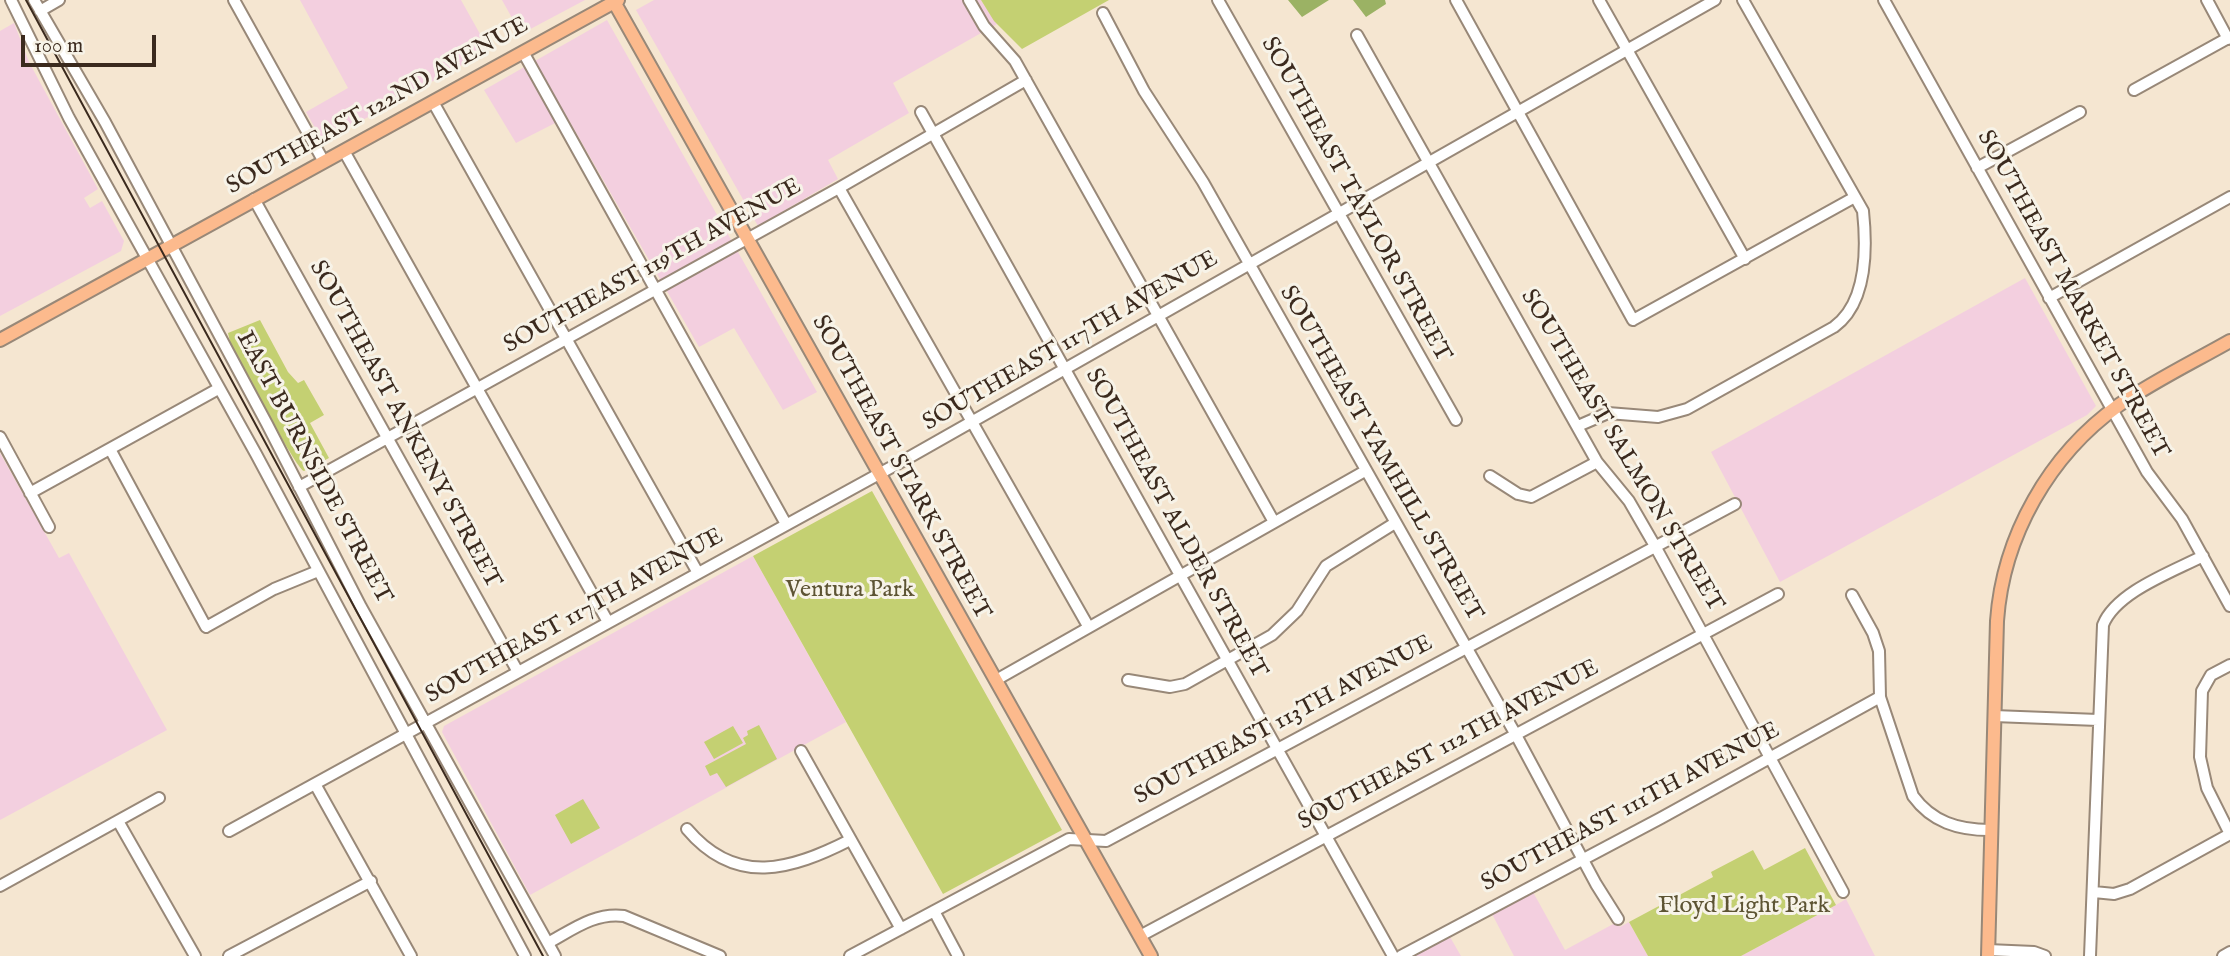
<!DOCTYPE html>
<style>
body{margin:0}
#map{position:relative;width:2230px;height:956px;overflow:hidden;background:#f5e6d1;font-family:"IM FELL English",serif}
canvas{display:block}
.scale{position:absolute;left:21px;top:35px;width:135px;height:32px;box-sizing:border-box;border:4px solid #3b2a1e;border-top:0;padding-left:9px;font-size:21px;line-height:24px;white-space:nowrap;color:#3b2a1e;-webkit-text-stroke:5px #f7f3e8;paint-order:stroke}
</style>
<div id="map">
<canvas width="2230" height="956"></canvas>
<div class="scale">100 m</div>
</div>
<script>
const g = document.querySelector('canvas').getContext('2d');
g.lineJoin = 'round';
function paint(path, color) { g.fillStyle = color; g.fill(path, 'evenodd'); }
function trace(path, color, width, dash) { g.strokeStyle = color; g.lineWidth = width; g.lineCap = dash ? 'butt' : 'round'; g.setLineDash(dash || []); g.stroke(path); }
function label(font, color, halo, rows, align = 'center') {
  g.font = font + ' "IM FELL English",serif'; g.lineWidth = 6; g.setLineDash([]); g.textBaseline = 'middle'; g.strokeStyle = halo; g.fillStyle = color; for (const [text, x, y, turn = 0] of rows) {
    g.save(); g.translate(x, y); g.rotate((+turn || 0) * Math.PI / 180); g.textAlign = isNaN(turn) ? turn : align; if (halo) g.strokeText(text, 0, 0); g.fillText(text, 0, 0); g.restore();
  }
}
paint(new Path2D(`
 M300,0H461L489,50L323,142L306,112L348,88Z
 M502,0H585L521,34Z
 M654,0H981L997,24L893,83L909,113L828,160L838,179L758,226L636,10Z
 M607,20L817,392L783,410L734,328L699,347L567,117L516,143L484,90Z
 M14,23L29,62L98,189L84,198L90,208L102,201L124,241L121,251L0,316V31Z
 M2025,278L2096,406L2087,415L1780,582L1711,452Z
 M0,453L59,558L69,553L167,730L0,820Z
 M753,556L846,722L530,895L442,732L444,726Z
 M1533,892L1565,950L1617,922L1620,927L1629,922L1648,956H1514L1492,914Z
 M1846,899L1875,956H1741L1836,905Z
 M1450,937L1461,956H1415Z`), '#f3cfdf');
paint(new Path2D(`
 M981,0H1109L1022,49L994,21Z
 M260,320L288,372L298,383L304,380L324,415L310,423L329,458L304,471C295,468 240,360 230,342L228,333Z
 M872,491L1062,830L943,894L753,556Z
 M759,725L777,759L726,787L717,773L710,776L705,766L746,744L743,738L748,735L747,731Z
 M733,726L743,743L714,759L704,742Z
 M583,799L600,828L571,844L555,815Z
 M1805,848L1836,905L1741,956H1648L1629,922L1713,877L1711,872L1753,850L1764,870Z`), '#c4d072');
paint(new Path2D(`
 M1288,0H1329L1302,17Z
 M1353,0H1385L1386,4L1366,17Z`), '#9bb264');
const minor = new Path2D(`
 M11,0L69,118L256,454L525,956
 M34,0L105,122L267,424L361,607L555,956
 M234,0L324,162
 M969,0L984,26L1015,61L1274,522
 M1218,0L1456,420
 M1456,0L1633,320L1855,197
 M1599,0L1745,259
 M1884,0L2147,472L2182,519L2230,606
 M2207,0L2228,39
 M40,11L59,0
 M1103,13L1144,91L1203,182L1516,735L1596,884L1618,919
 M1357,35L1597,462L1629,501L1655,546L1843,892
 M523,52L786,524
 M2134,90L2230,37
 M433,102L698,573
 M921,112L1393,956
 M344,151L608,622
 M1977,168L2080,112
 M839,188L1088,626
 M254,199L518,672
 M2049,298L2230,197
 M1578,426L1608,413L1658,417L1687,409L1834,327C1867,303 1867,249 1863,211L1743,0
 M0,437L49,527
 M110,449L206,627L274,589L318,571
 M1490,476L1518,494L1531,497L1597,462
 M299,487L839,188L1026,80
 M30,493L218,389
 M1852,595L1873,633L1879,651L1880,697L1913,796C1932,822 1958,830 1990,830
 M2230,665L2211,675L2202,691L2200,757L2207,788L2230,834
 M996,680L1365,471
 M1128,680L1170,687L1185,684L1272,635L1297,611L1326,566L1395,523
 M1994,716L2098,720
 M801,751L901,929
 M315,784L411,956
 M118,821L195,956
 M687,829C736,887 791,870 850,840
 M229,831L908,458L1715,0
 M0,886L159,798
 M2094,892L2114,894L2130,889L2230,834
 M934,911L958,956
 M1140,936L1778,594
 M548,943C572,930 595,912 624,916L720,956
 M1988,950L2034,952L2045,956
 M229,956L371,881
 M850,956L1069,839L1106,841L1735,504
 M1401,956L1661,818L1880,697
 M2090,956L2103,625C2116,592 2172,572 2203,556
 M2223,956L2230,952`);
const major = new Path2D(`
 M613,0L1151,956
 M0,340L618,0
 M1988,956L1997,621C2003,536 2049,455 2119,405C2154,381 2193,362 2230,341`);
trace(minor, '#988878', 14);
trace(major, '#988878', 16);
trace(minor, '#fff', 10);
trace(major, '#fcba8d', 12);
trace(new Path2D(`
 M26,0L543,956`), '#3b2a1e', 2);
label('24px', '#3b2a1e', '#f7f3e8', [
 ["SOUTHEAST 122ND AVENUE",378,107,-29],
 ["SOUTHEAST TAYLOR STREET",1355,200,61],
 ["SOUTHEAST 119TH AVENUE",653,267,-29],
 ["SOUTHEAST MARKET STREET",2072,295,61],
 ["SOUTHEAST 117TH AVENUE",1071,342,-30],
 ["SOUTHEAST ANKENY STREET",404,425,61],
 ["SOUTHEAST SALMON STREET",1621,451,59],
 ["SOUTHEAST YAMHILL STREET",1380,454,60],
 ["EAST BURNSIDE STREET",313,468,62],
 ["SOUTHEAST STARK STREET",900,468,61],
 ["SOUTHEAST ALDER STREET",1175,524,61],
 ["SOUTHEAST 117TH AVENUE",575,617,-29],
 ["SOUTHEAST 113TH AVENUE",1284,721,-28],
 ["SOUTHEAST 112TH AVENUE",1449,746,-28],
 ["SOUTHEAST 111TH AVENUE",1631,808,-28]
]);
label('24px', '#5d5433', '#f7f3e8', [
 ["Ventura Park",850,591],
 ["Floyd Light Park",1744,907]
]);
</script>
